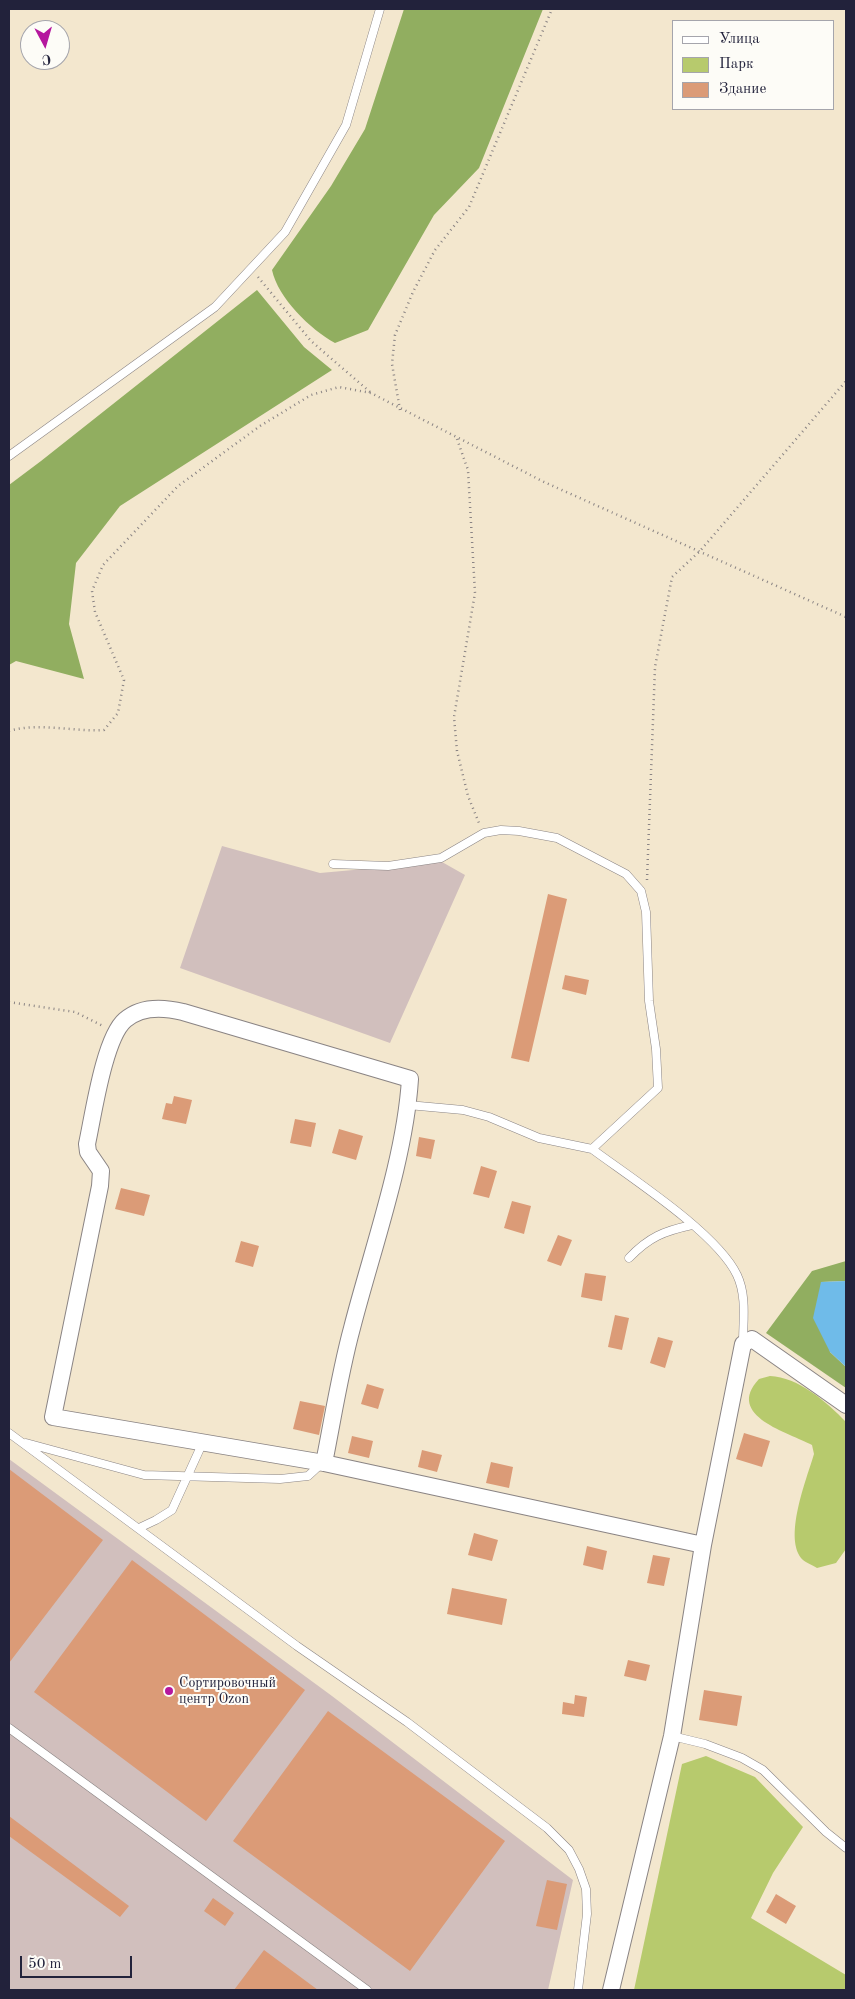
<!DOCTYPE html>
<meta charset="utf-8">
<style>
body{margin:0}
#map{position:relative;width:855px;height:1999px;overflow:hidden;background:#f3e7ce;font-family:"Old Standard TT",serif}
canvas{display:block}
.frame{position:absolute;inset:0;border:10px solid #22223b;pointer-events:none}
.legend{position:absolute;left:672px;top:20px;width:162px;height:90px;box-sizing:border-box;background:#fdfcf7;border:1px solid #a5a5ac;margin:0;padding:6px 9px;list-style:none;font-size:15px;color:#22223b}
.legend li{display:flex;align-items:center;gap:10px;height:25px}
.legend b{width:25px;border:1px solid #a5a5ac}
.north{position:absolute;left:20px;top:20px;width:50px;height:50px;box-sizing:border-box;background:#fdfcf7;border:1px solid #a5a5ac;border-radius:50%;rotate:174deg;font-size:14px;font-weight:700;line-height:20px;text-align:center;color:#22223b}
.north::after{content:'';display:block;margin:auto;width:18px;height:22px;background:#b5179e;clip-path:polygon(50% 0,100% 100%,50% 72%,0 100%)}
.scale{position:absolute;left:20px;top:1956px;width:112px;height:22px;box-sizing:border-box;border:2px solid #22223b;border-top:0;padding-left:6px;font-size:15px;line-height:18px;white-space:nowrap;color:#22223b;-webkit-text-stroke:4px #fdfcf7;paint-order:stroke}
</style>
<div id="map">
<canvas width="855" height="1999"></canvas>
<div class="frame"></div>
<ul class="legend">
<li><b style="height:6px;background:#fff"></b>Улица</li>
<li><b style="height:14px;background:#b7ca6d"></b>Парк</li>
<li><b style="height:14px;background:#db9b77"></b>Здание</li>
</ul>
<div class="north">С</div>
<div class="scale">50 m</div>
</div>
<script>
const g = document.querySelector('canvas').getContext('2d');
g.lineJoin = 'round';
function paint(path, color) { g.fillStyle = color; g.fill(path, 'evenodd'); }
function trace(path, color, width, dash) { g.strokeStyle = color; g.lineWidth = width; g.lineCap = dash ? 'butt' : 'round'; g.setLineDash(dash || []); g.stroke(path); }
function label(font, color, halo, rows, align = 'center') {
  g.font = font + ' "Old Standard TT",serif'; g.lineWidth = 4; g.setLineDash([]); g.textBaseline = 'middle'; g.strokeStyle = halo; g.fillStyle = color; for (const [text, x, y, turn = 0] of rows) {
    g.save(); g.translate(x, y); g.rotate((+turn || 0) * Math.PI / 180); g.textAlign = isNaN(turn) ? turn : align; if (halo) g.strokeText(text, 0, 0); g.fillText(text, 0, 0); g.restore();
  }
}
paint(new Path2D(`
 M222,846L320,873L442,862L465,875L390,1043L180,968Z
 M9,1459L332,1696L573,1880L548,1990H9Z`), '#d1bfbd');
paint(new Path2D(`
 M770,1376C798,1377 827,1402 846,1422V1549L836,1563L817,1568C813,1565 806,1563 803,1560C782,1540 807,1478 814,1454L812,1445C790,1433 724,1416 759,1379Z
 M706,1756L755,1777L803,1827L773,1873L751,1918L846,1975V1990H634L682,1764Z`), '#b7ca6d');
paint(new Path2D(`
 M404,9H543L479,168L434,215L368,330L335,343C310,329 278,298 272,270L331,186L365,129Z
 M257,290L304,347L332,370L120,506L76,563L69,624L84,679L16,661L9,665V485L41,461Z
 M846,1261V1281L821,1282L830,1352L846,1367V1388L766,1333L812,1271Z`), '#91ae60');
paint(new Path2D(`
 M846,1281V1367L830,1352L813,1318L821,1282Z`), '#6fbbe9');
paint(new Path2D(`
 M548,894L567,899L529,1062L511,1058Z
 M565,975L589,980L586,995L562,989Z
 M174,1096L192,1100L186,1124L162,1119L166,1103L172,1104Z
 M295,1119L316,1123L311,1147L290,1143Z
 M339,1129L363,1136L356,1160L332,1153Z
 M419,1137L435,1140L431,1159L416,1156Z
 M481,1166L497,1171L489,1198L473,1194Z
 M121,1188L150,1195L144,1216L115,1209Z
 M512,1201L531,1206L524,1234L504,1228Z
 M558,1235L572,1240L561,1266L547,1261Z
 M241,1241L259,1246L253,1267L235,1262Z
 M585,1273L606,1276L602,1301L581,1297Z
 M615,1315L629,1318L622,1350L608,1347Z
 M658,1337L673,1341L665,1368L650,1363Z
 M367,1384L384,1389L378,1409L361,1404Z
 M300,1401L325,1406L319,1435L293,1429Z
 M744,1433L770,1441L762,1467L736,1459Z
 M352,1436L373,1441L369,1458L348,1453Z
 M422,1450L442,1455L437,1472L418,1467Z
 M491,1462L513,1467L509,1488L486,1483Z
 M9,1469L103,1540L9,1663Z
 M474,1533L498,1540L492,1561L468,1555Z
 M587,1546L607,1551L603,1570L583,1565Z
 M653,1555L670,1558L664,1586L647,1583Z
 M132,1560L305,1690L206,1821L34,1692Z
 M452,1588L507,1599L502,1625L447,1614Z
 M628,1660L650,1665L646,1681L624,1676Z
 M704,1690L742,1696L737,1726L699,1720Z
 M575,1695L587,1697L584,1717L562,1714L563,1702L574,1704Z
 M328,1711L505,1841L410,1971L233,1841Z
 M9,1816L129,1906L120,1917L9,1836Z
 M547,1880L567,1884L557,1930L536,1926Z
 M776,1894L796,1906L786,1924L766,1912Z
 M213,1898L234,1913L225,1926L204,1911Z
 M264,1950L318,1990H234Z`), '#db9b77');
const service = new Path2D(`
 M9,456L215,307L285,232L346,125L380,9
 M333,864L388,866L441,858L484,833L501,830L519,831L557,838L626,874L641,891L646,912L649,1001L656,1049L658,1088L592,1149C631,1178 717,1233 737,1275C747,1296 743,1321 743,1343
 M408,1105L463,1110L489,1117L539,1138L592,1149
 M629,1258C649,1237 664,1231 692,1225
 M9,1433L297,1646L407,1722L547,1828L569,1850L579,1869L586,1889L587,1914L578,1990
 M26,1443L144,1475L280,1479L308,1476L321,1464
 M139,1528L156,1520L172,1510L203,1442
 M9,1728L367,1990
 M672,1736L705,1744L742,1758L763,1770L826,1832L846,1848`);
const minor = new Path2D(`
 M324,1463C333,1418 340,1372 352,1328C372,1250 405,1159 410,1079L183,1012C163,1007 141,1006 125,1020C104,1038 93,1117 87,1144L88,1152L101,1171L100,1186L53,1417L324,1463L703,1545
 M611,1990L672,1736L703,1545L743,1344L752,1339L846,1405`);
trace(service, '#8a8484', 9);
trace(minor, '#8a8484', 18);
trace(new Path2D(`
 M258,277L311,341L370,392
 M400,410L392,364L395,335L413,292L435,250L469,207L552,9
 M457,439L468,470L475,593L454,717L457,751L468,796L479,823
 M9,731C39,722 73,732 104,730L118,713L124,680L95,612L92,591L103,565L178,486L260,426L311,395L339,387L371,393L544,482L846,617
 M647,880L655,667L672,577L700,551L846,381
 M9,1002L75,1012L103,1026`), '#8a8484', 2.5, [1, 4]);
trace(service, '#fff', 8);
trace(minor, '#fff', 16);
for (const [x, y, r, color] of [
 [169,1691,5,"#b5179e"]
]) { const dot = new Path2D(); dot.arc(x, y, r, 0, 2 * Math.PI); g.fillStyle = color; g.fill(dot); trace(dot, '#fdfcf7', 2); }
label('14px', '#22223b', '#fdfcf7', [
 ["Сортировочный",179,1683],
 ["центр Ozon",179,1699]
], 'left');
</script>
